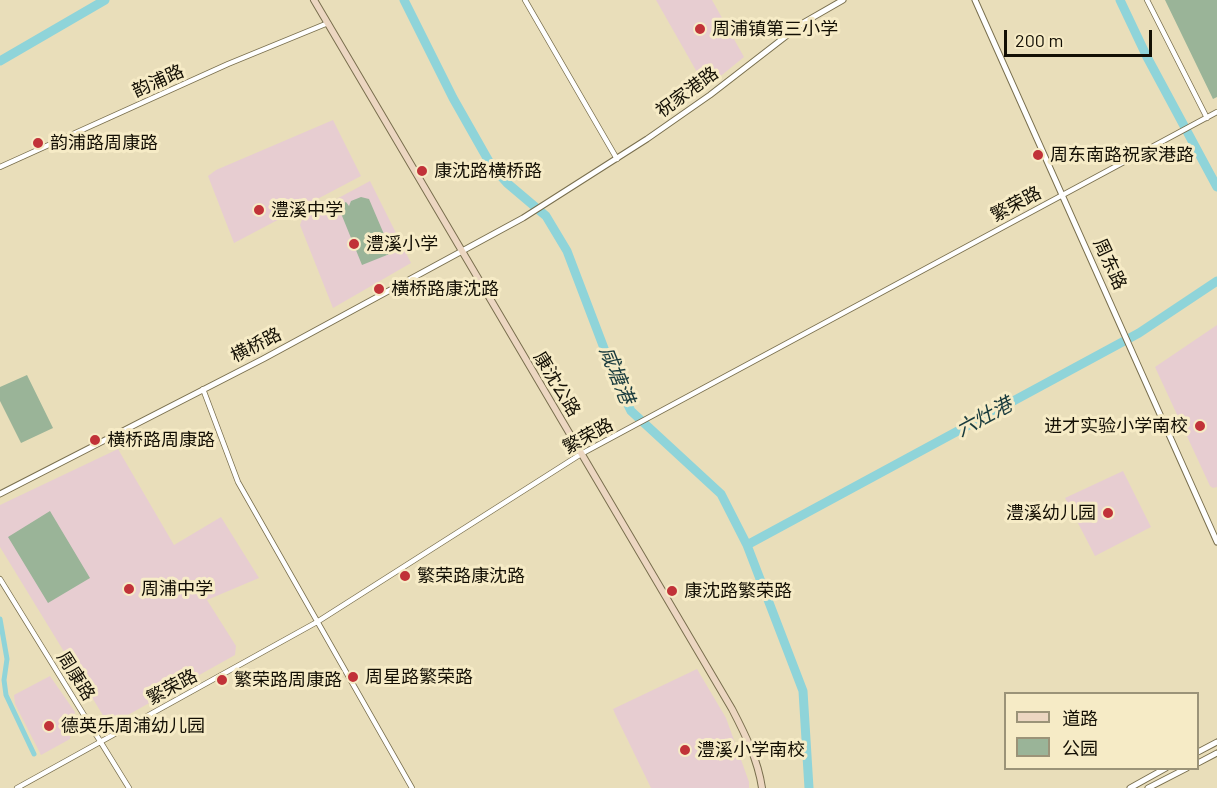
<!DOCTYPE html>
<meta charset="utf-8">
<style>
body{margin:0}
#map{position:relative;width:1217px;height:788px;overflow:hidden;background:#e9deba;font-family:Barlow,"Noto Sans SC",sans-serif}
canvas{display:block}
.legend{position:absolute;left:1004px;top:692px;width:195px;height:78px;box-sizing:border-box;background:#f6ebc6;border:2px solid #9b9378;margin:0;padding:8px 10px;list-style:none;font-size:18px;color:#130f04}
.legend li{display:flex;align-items:center;gap:12px;height:30px}
.legend b{width:30px;border:2px solid #9b9378}
.scale{position:absolute;left:1004px;top:30px;width:148px;height:27px;box-sizing:border-box;border:3px solid #130f04;border-top:0;padding-left:8px;font-size:18px;line-height:21px;white-space:nowrap;color:#130f04;-webkit-text-stroke:4px #f6ebc6;paint-order:stroke}
</style>
<div id="map">
<canvas width="1217" height="788"></canvas>
<ul class="legend">
<li><b style="height:8px;background:#ecd6c1"></b>道路</li>
<li><b style="height:16px;background:#9ab498"></b>公园</li>
</ul>
<div class="scale">200 m</div>
</div>
<script>
const g = document.querySelector('canvas').getContext('2d');
g.lineJoin = 'round';
function paint(path, color) { g.fillStyle = color; g.fill(path, 'evenodd'); }
function trace(path, color, width, dash) { g.strokeStyle = color; g.lineWidth = width; g.lineCap = dash ? 'butt' : 'round'; g.setLineDash(dash || []); g.stroke(path); }
function label(font, color, halo, rows, align = 'center') {
  g.font = font + ' Barlow,"Noto Sans SC",sans-serif'; g.lineWidth = 6; g.setLineDash([]); g.textBaseline = 'middle'; g.strokeStyle = halo; g.fillStyle = color; for (const [text, x, y, turn = 0] of rows) {
    g.save(); g.translate(x, y); g.rotate((+turn || 0) * Math.PI / 180); g.textAlign = isNaN(turn) ? turn : align; if (halo) g.strokeText(text, 0, 0); g.fillText(text, 0, 0); g.restore();
  }
}
paint(new Path2D(`
 M656,0H712L744,57L706,88Z
 M333,120L361,176L234,243L208,176L216,170Z
 M370,181L411,263L333,308L300,225L303,217Z
 M1217,325V487L1213,488L1210,486L1155,367Z
 M118,449L174,545L221,517L259,578L207,600L236,646L235,655L119,720L104,717L0,547V505Z
 M1123,471L1151,527L1095,556L1065,498Z
 M697,669L726,718L749,782V788H651L616,716L613,709Z
 M50,676L75,712L70,739L41,755L15,704L14,695Z`), '#e7cdd1');
paint(new Path2D(`
 M1165,0H1217V97L1213,99Z
 M361,197L369,199L392,253L362,265L338,206L346,202L349,206L351,201Z
 M27,375L53,428L21,443L0,401V387Z
 M50,511L90,578L48,603L8,537Z`), '#9ab498');
trace(new Path2D(`
 M0,619L7,659L4,680L6,695L34,754`), '#8fd4d9', 5);
trace(new Path2D(`
 M404,0L453,98L491,165L507,183L546,216L567,251L618,385L631,411L721,494L747,545L803,691L809,788
 M1120,0L1147,57L1217,187
 M0,61L105,0
 M747,545L1139,333L1217,281`), '#8fd4d9', 9);
const minor = new Path2D(`
 M525,0L617,159
 M1147,0L1207,118
 M0,167L228,64L328,23
 M203,389L238,482L412,788
 M0,579L129,788
 M17,788L317,622L581,454L1217,112`);
const tertiary = new Path2D(`
 M975,0L1217,542
 M0,494L263,359L523,218L647,139L710,95L803,23L843,0
 M1198,752L1217,742
 M1198,763L1217,753
 M1130,788L1166,768
 M1148,788L1187,768`);
const secondary = new Path2D(`
 M314,0L732,709C745,734 758,760 762,788`);
trace(minor, '#796f4e', 6);
trace(tertiary, '#796f4e', 7);
trace(secondary, '#796f4e', 8);
trace(minor, '#fff', 4.5);
trace(tertiary, '#fff', 5);
trace(secondary, '#ecd6c1', 6);
for (const [x, y, r, color] of [
 [700,29,6,"#c13238"],
 [38,143,6,"#c13238"],
 [1038,155,6,"#c13238"],
 [422,171,6,"#c13238"],
 [259,210,6,"#c13238"],
 [354,244,6,"#c13238"],
 [379,289,6,"#c13238"],
 [1200,426,6,"#c13238"],
 [95,440,6,"#c13238"],
 [1108,513,6,"#c13238"],
 [405,576,6,"#c13238"],
 [129,589,6,"#c13238"],
 [672,591,6,"#c13238"],
 [353,677,6,"#c13238"],
 [222,680,6,"#c13238"],
 [49,726,6,"#c13238"],
 [685,750,6,"#c13238"]
]) { const dot = new Path2D(); dot.arc(x, y, r, 0, 2 * Math.PI); g.fillStyle = color; g.fill(dot); trace(dot, '#f6ebc6', 2); }
label('18px', '#130f04', '#f6ebc6', [
 ["周浦镇第三小学",712,29],
 ["韵浦路周康路",50,143],
 ["周东南路祝家港路",1050,155],
 ["康沈路横桥路",434,171],
 ["澧溪中学",271,210],
 ["澧溪小学",366,244],
 ["横桥路康沈路",391,289],
 ["进才实验小学南校",1188,426,"right"],
 ["横桥路周康路",107,440],
 ["澧溪幼儿园",1096,513,"right"],
 ["繁荣路康沈路",417,576],
 ["周浦中学",141,589],
 ["康沈路繁荣路",684,591],
 ["周星路繁荣路",365,677],
 ["繁荣路周康路",234,680],
 ["德英乐周浦幼儿园",61,726],
 ["澧溪小学南校",697,750]
], 'left');
label('18px', '#130f04', '#f6ebc6', [
 ["韵浦路",158,81,-24],
 ["祝家港路",687,92,-36],
 ["繁荣路",1016,204,-28],
 ["周东路",1110,264,65],
 ["横桥路",256,345,-27],
 ["康沈公路",557,384,59],
 ["繁荣路",588,436,-29],
 ["周康路",76,676,58],
 ["繁荣路",172,687,-28]
]);
label('italic 20px', '#193b3d', '#f6ebc6', [
 ["咸塘港",617,375,68],
 ["六灶港",984,417,-28]
]);
</script>
